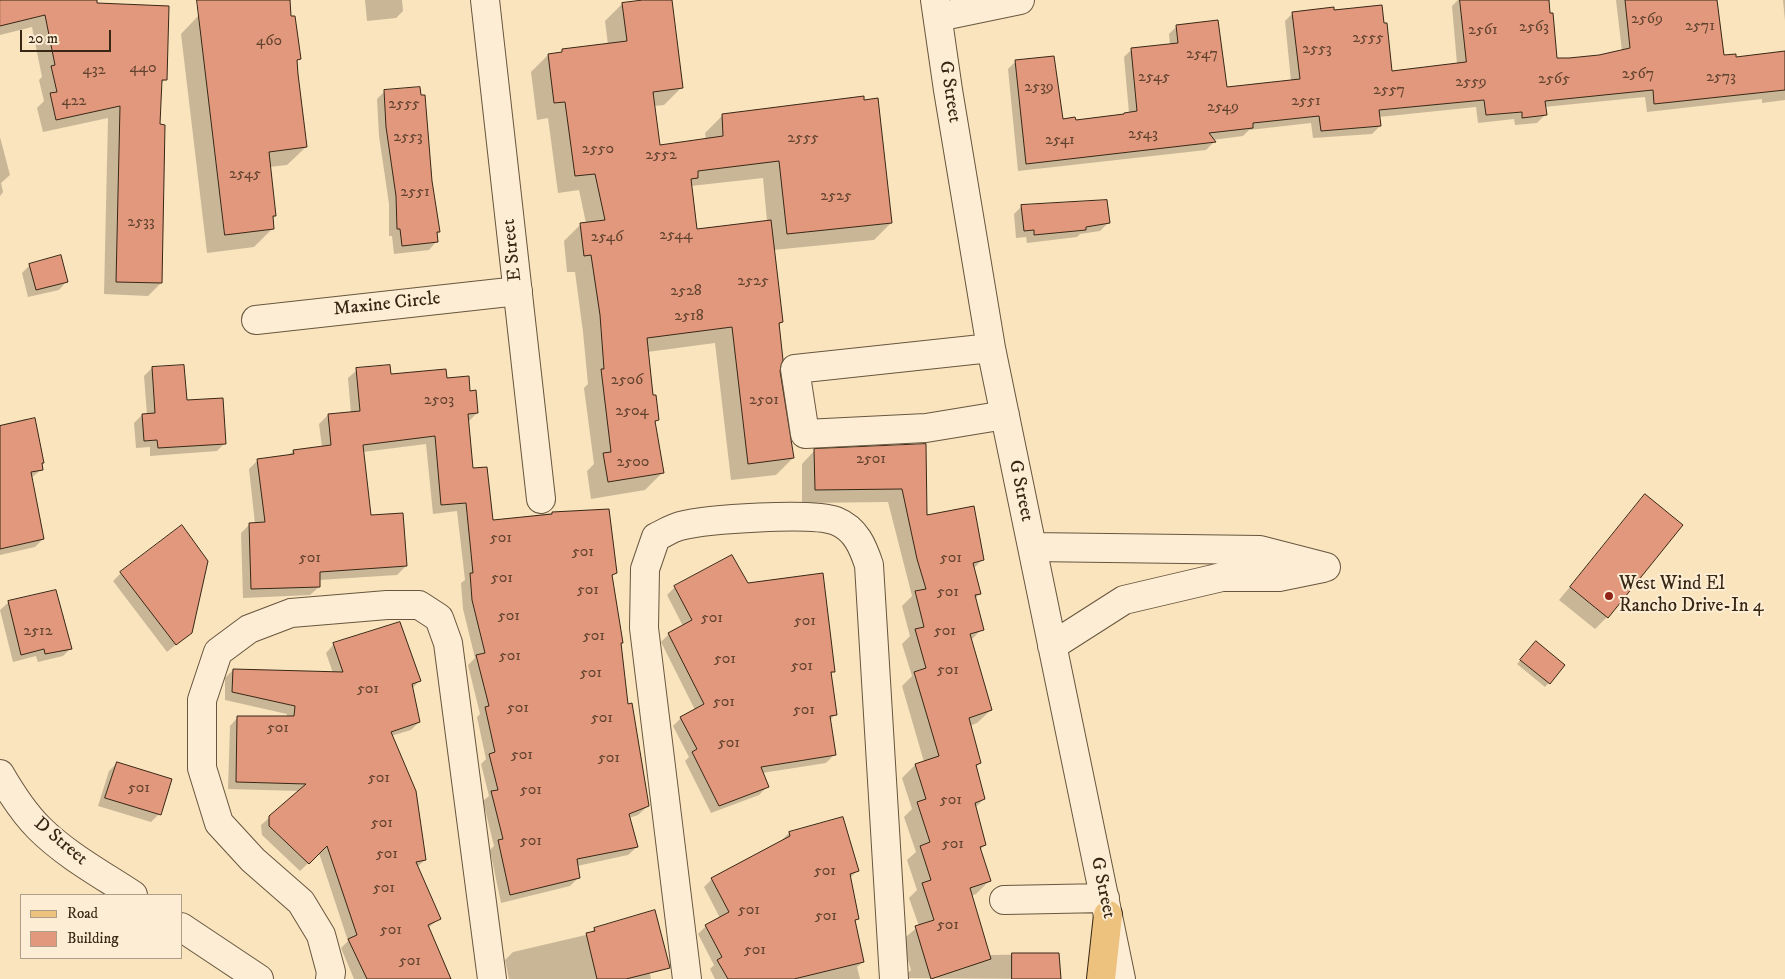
<!DOCTYPE html>
<style>
body{margin:0}
#map{position:relative;width:1785px;height:979px;overflow:hidden;background:#fae4bd;font-family:"IM FELL DW Pica",serif}
canvas{display:block}
.legend{position:absolute;left:20px;top:894px;width:162px;height:65px;box-sizing:border-box;background:#fcedd4;border:1px solid #ae9e88;margin:0;padding:6px 9px;list-style:none;font-size:15px;color:#382715}
.legend li{display:flex;align-items:center;gap:10px;height:25px}
.legend b{width:25px;border:1px solid #ae9e88}
.scale{position:absolute;left:20px;top:30px;width:91px;height:22px;box-sizing:border-box;border:2px solid #382715;border-top:0;padding-left:6px;font-size:15px;line-height:18px;white-space:nowrap;color:#382715;-webkit-text-stroke:4px #fcedd4;paint-order:stroke}
</style>
<div id="map">
<canvas width="1785" height="979"></canvas>
<ul class="legend">
<li><b style="height:6px;background:#edc27e"></b>Road</li>
<li><b style="height:14px;background:#e1987c"></b>Building</li>
</ul>
<div class="scale">20 m</div>
</div>
<script>
const g = document.querySelector('canvas').getContext('2d');
g.lineJoin = 'round';
function paint(path, color) { g.fillStyle = color; g.fill(path, 'evenodd'); }
function trace(path, color, width, dash) { g.strokeStyle = color; g.lineWidth = width; g.lineCap = dash ? 'butt' : 'round'; g.setLineDash(dash || []); g.stroke(path); }
function label(font, color, halo, rows, align = 'center') {
  g.font = font + ' "IM FELL DW Pica",serif'; g.lineWidth = 4; g.setLineDash([]); g.textBaseline = 'middle'; g.strokeStyle = halo; g.fillStyle = color; for (const [text, x, y, turn = 0] of rows) {
    g.save(); g.translate(x, y); g.rotate((+turn || 0) * Math.PI / 180); g.textAlign = isNaN(turn) ? turn : align; if (halo) g.strokeText(text, 0, 0); g.fillText(text, 0, 0); g.restore();
  }
}
paint(new Path2D(`
 M0,0H73L166,79L160,84L158,126L161,283L148,296L104,294L108,118L43,132L37,108L44,101L39,80L42,77L32,27L0,35Z
 M365,0H402L403,11L396,18L367,21Z
 M653,0H671L681,88L664,105L654,106L659,146L706,140L705,133L722,116L891,223L874,240L773,250L782,322L778,326V371L793,458L776,475L731,480L715,343L647,352L657,420L654,423L662,473L645,490L591,499L587,471L594,464L584,388L588,384L583,332L575,272H567L564,241L581,224L586,223L579,190L558,193L548,118L537,120L531,72L548,55L560,53L562,51L608,45L605,21L622,4ZM763,178L767,221L696,231L691,186Z
 M1458,0H1548L1556,59L1600,56L1622,51L1616,0H1716L1723,56L1735,58L1785,52V100L1762,103V99L1647,112L1645,97L1544,107L1545,115L1537,123L1515,125L1514,119L1478,123L1476,107L1379,117L1380,126L1372,134L1313,138L1311,123L1249,130L1243,136L1212,140L1214,142L1206,150L1018,171L1008,69L1016,61L1062,120L1075,122L1129,113L1124,57L1132,49L1170,45L1169,34L1177,26L1226,89L1291,81L1285,21L1293,13L1381,6L1391,72L1457,64L1452,6Z
 M1783,0H1785V21Z
 M199,15L299,59L296,62L306,147L287,165L269,167L275,216L272,219V229L254,247L207,253L181,34Z
 M385,91L431,181L439,232L436,235L437,241L429,250L394,254L392,236H389V204L379,136L377,99Z
 M0,137L10,175L1,183L3,192L0,196Z
 M1022,206L1108,223L1100,231L1080,234L1077,237L1027,243L1026,237L1016,238L1014,214Z
 M30,265L67,281L59,290L28,297L22,273Z
 M152,368L225,443L217,451L150,456V447L136,448L134,423L142,415H147L144,376Z
 M357,370L390,375L446,379L469,392L477,413L468,422L472,470L492,521L552,513L616,572L611,577L627,706L648,806L638,815L629,818L637,847L628,855L577,866L579,877L570,886L501,903L490,850L494,846L483,801L489,796L481,764L486,759L477,717L480,714L468,665L475,658L463,609L461,583L465,580L457,511L433,514L426,444L363,452L370,516L406,566L397,575L319,580V587L310,595L243,598L241,533L250,524H255L249,469L258,460L288,456L293,451L322,447L319,424L328,415L351,413L348,378Z
 M26,419L43,462L41,464L42,469L31,478L43,539L35,547L0,555V425Z
 M925,445L926,516L983,559L973,569L980,593L975,599L982,629L970,641L991,710L977,723L970,726L980,763L975,768L984,799L975,808L985,845L980,850L989,881L976,894L971,896L989,955L1058,954L1061,979L903,978L911,970L902,940L919,926L909,898L917,890L907,860L916,852L904,817L912,809L902,778L915,765L924,762L902,686L912,676L902,644L910,636L902,606L912,596L888,502L802,503V464L815,450Z
 M1645,496L1607,617L1595,629L1559,600Z
 M121,573L191,632L167,652L113,581Z
 M747,585L834,671L830,675L835,715L830,720L834,755L826,763L762,773L767,787L759,795L711,813L685,761L689,757L673,726L681,718L695,710L661,642L669,634L683,626L667,595L675,587Z
 M9,602L63,614L71,648L63,656L38,662L36,656L13,662L0,610Z
 M334,644L419,681L412,689L419,722L411,730L391,736L425,860L417,867L439,919L428,928L449,979H354L341,948L348,941L319,853L300,871L262,835L261,825L300,791L228,789L230,726L238,717H287V714L225,700V678L233,670L333,673L326,653Z
 M1532,647L1564,666L1545,687L1517,664Z
 M117,763L159,814L151,822L98,806L109,771Z
 M789,833L858,870L849,879L858,918L854,922L863,962L857,967L860,979H715L710,969L714,965L698,934L706,926L720,918L704,887L712,879L781,841Z
 M652,912L644,945L651,979H509L505,960L513,952L590,934L594,929Z`), '#0003');
const building = new Path2D(`
 M0,0H97V3L169,6L167,80H162L160,124L165,125L162,283L116,282L120,106L56,120L50,93L57,92L51,66L55,65L45,15L0,26Z
 M197,0H290L291,16H295L301,59L297,60L298,74L307,147L269,152L276,216H273L274,229L225,235Z
 M643,0H672L683,88L653,92L660,145L723,136L722,114L864,96V100L878,98L892,223L787,234L779,161L698,171V178L691,179L697,229L771,220L783,322L779,323L783,360L780,371L794,458L748,464L732,327L647,338L653,395H656L659,420L655,421L664,473L608,482L603,453L611,452L601,369H604L600,315L591,255L584,256L580,223L605,220L595,174L575,176L565,102L554,103L548,54L562,52V49L627,41L622,3Z
 M1460,0H1549L1550,13H1553L1557,58H1569L1599,55L1630,48L1625,0H1717L1724,55L1736,54V57L1785,51V90L1654,104L1653,90L1545,101L1547,115L1522,118V112L1486,115L1484,100L1379,110L1381,126L1321,131L1319,116L1253,123V128L1209,133L1216,142L1026,164L1015,60L1054,56L1063,119L1075,117L1076,120L1124,114V113L1137,111L1131,48L1178,43L1176,25L1218,20L1227,87L1300,79L1292,12L1334,7V10L1382,5L1384,23H1387L1392,71L1466,62Z
 M420,87L421,95H425L432,181L440,232H437L438,242L402,246L400,229H397L396,196L386,127L384,90Z
 M1107,200L1110,223L1086,227V230L1034,235V230L1024,231L1021,205Z
 M61,255L68,282L36,290L29,264Z
 M184,365L187,400L223,398L226,444L158,448L157,440L144,441L142,414L155,413L152,367Z
 M390,365L391,374L446,369L447,378L469,376L470,391L476,390L478,413L468,414L473,468L487,467L493,520L552,514V512L609,509L617,573L612,575L623,643H621L628,704L632,703L649,806L629,814L638,847L577,859L580,878L510,895L498,840L503,839L491,791L498,790L489,754L495,752L485,707L489,706L476,655L485,653L472,600L470,573H473L466,503L441,505L435,436L363,445L371,515L403,513L407,566L320,572V587L251,589L249,523L265,522L257,459L294,454L293,450L331,445L328,414L360,411L356,368Z
 M35,418L44,463H42L43,470L31,472L44,539L0,549V426Z
 M926,444L927,515L974,506L984,560L973,563L981,594L975,595L984,630L970,634L992,710L969,718L981,763L976,765L985,799L975,803L986,845L980,847L991,881L970,888L991,959L931,979L915,926L934,920L922,883L931,880L920,846L930,842L917,802L926,799L915,764L939,756L914,672L926,668L915,629L924,627L915,591L926,589L917,559L902,489L815,490L814,449Z
 M1645,494L1683,525L1608,618L1570,587Z
 M182,525L208,561L192,633L176,645L120,572Z
 M732,555L748,583L823,573L835,672H831L837,715L830,716L836,755L761,767L769,787L719,806L692,752L697,749L680,717L704,704L668,633L692,620L674,586Z
 M56,590L72,649L45,654L44,649L21,655L8,601Z
 M400,622L421,681L412,684L420,722L391,732L416,791L426,860L416,862L441,919L428,925L451,979H367L348,939L357,935L327,846L309,864L269,826V816L306,784L236,782L237,716H294L295,706L232,692L233,669L343,672L333,643Z
 M1536,641L1565,665L1550,684L1520,660Z
 M117,762L172,779L161,815L105,798Z
 M843,817L859,871L850,874L859,919L855,920L864,962L794,979H728L717,960L722,957L705,925L729,912L711,878L790,836L789,832Z
 M655,910L670,968L626,979H597L586,933L595,931L594,928Z
 M1012,953H1059L1061,979H1012Z`);
paint(building, '#e1987c');
trace(building, '#382715', 1);
const minor = new Path2D(`
 M485,0L541,499
 M935,0L948,90L991,348L1121,979
 M938,17L1020,0
 M256,320L518,291
 M991,348L795,369L805,434L926,428L1005,415
 M1032,547L1260,550L1326,567
 M1052,646L1124,600L1222,577H1279L1323,568
 M0,774C11,793 23,812 39,828C66,855 101,874 133,895
 M1004,900L1105,898
 M181,927L259,979
 M330,979L331,972L321,935L301,902L253,860L219,823L202,768V700L218,652L249,629L291,613L387,605H419L439,618L448,643L492,979
 M687,979L644,628L645,569L656,537C663,534 672,528 680,526C707,519 812,512 836,521C856,529 863,547 869,565L894,979`);
const major = new Path2D(`
 M1101,979L1108,915`);
trace(minor, '#68563f', 30);
trace(major, '#382715', 30);
trace(minor, '#fcedd4', 28);
trace(major, '#edc27e', 28);
for (const [x, y, r, color] of [
 [1609,596,5,"#8f2418"]
]) { const dot = new Path2D(); dot.arc(x, y, r, 0, 2 * Math.PI); g.fillStyle = color; g.fill(dot); trace(dot, '#fcedd4', 2); }
label('16px', '#62432f', null, [
 ["2569",1647,20],
 ["2571",1700,27],
 ["2563",1534,28],
 ["2561",1483,31],
 ["2555",1368,39],
 ["460",269,42],
 ["2553",1317,50],
 ["2547",1202,55],
 ["440",143,69],
 ["432",94,71],
 ["2567",1638,75],
 ["2545",1154,78],
 ["2573",1721,78],
 ["2565",1554,80],
 ["2559",1471,83],
 ["2539",1039,88],
 ["2557",1389,91],
 ["422",74,102],
 ["2551",1306,102],
 ["2555",404,105],
 ["2549",1223,108],
 ["2543",1143,135],
 ["2553",408,138],
 ["2555",803,139],
 ["2541",1060,141],
 ["2550",598,150],
 ["2552",661,156],
 ["2545",245,175],
 ["2551",415,193],
 ["2525",836,197],
 ["2533",141,223],
 ["2544",676,236],
 ["2546",607,238],
 ["2525",753,282],
 ["2528",686,292],
 ["2518",689,317],
 ["2506",627,381],
 ["2503",439,401],
 ["2501",764,401],
 ["2504",632,412],
 ["2501",871,460],
 ["2500",633,463],
 ["501",501,539],
 ["501",583,553],
 ["501",310,559],
 ["501",951,559],
 ["501",502,579],
 ["501",588,591],
 ["501",948,593],
 ["501",509,617],
 ["501",712,619],
 ["501",805,622],
 ["2512",38,632],
 ["501",945,632],
 ["501",594,637],
 ["501",510,657],
 ["501",725,660],
 ["501",802,667],
 ["501",948,671],
 ["501",591,674],
 ["501",368,690],
 ["501",724,703],
 ["501",518,709],
 ["501",804,711],
 ["501",602,719],
 ["501",278,729],
 ["501",729,744],
 ["501",522,756],
 ["501",609,759],
 ["501",379,779],
 ["501",139,789],
 ["501",531,791],
 ["501",951,801],
 ["501",382,824],
 ["501",531,842],
 ["501",953,845],
 ["501",387,855],
 ["501",825,872],
 ["501",384,889],
 ["501",749,911],
 ["501",826,917],
 ["501",948,926],
 ["501",391,931],
 ["501",755,951],
 ["501",410,962]
]);
label('19px', '#382715', '#fcedd4', [
 ["G Street",949,92,81],
 ["E Street",513,250,-96],
 ["Maxine Circle",387,305,-6],
 ["G Street",1020,491,78],
 ["D Street",60,842,40],
 ["G Street",1102,888,78]
]);
label('19px', '#382715', '#fcedd4', [
 ["West Wind El",1619,585],
 ["Rancho Drive-In 4",1619,607]
], 'left');
</script>
